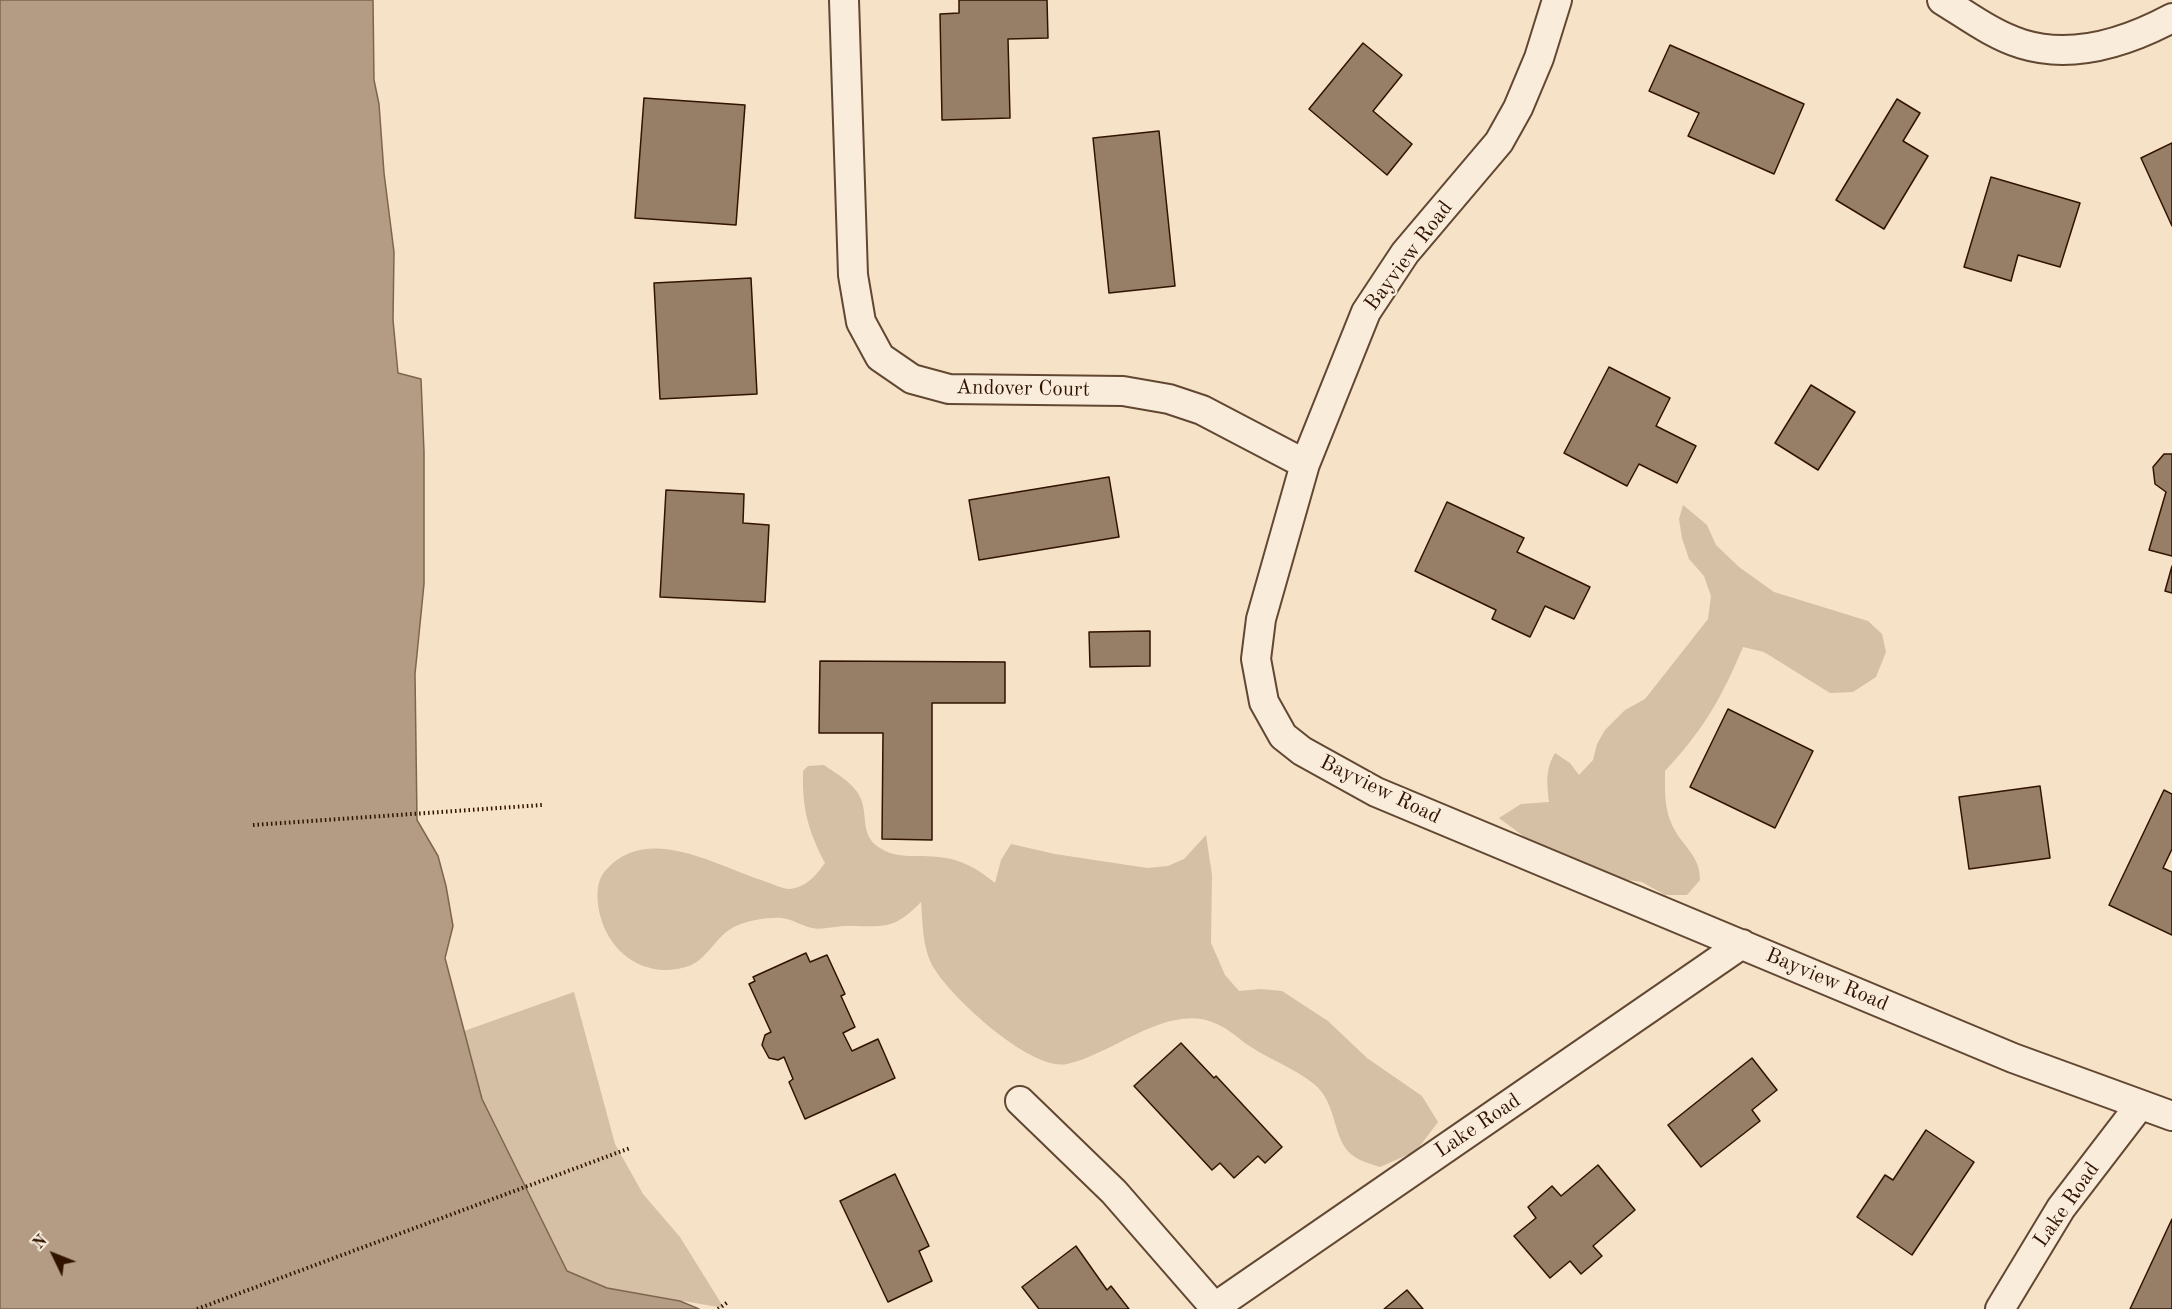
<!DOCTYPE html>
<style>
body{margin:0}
#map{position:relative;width:2172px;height:1309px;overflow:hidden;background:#f6e2c7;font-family:"Old Standard TT",serif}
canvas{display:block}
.north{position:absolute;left:24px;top:1225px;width:60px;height:60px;-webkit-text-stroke:4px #f9ecdb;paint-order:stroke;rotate:313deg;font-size:16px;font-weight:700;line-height:24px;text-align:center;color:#311300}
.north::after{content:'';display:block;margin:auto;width:21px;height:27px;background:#311300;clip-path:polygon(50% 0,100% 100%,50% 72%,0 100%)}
</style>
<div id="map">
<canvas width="2172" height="1309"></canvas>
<div class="north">N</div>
</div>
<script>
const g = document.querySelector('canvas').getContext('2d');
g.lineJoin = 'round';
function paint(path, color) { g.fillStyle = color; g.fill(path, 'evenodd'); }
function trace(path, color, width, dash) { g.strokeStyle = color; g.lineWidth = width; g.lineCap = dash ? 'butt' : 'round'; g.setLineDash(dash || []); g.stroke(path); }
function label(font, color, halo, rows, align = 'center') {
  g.font = font + ' "Old Standard TT",serif'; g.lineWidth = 5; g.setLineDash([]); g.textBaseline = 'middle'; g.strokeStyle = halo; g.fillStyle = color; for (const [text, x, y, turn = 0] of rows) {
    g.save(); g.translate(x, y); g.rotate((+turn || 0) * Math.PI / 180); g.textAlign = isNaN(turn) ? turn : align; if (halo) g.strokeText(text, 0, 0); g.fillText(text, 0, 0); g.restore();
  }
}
paint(new Path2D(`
 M1683,505L1707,525L1716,545L1739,567L1774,592L1868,621L1882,634L1886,652L1876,677L1853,692L1830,693L1764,652L1743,647C1721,699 1704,729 1665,771C1665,791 1664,809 1673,827C1683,847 1700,855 1700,880L1687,895H1665L1642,882L1594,875L1542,850L1499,818L1521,804L1549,802C1547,784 1545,770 1555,753L1570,763L1579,775L1593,760L1597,744L1605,730L1625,710L1645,699L1708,619L1711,596L1704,576L1689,559L1682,538L1679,519Z
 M824,765C837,774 855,784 861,799C868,817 860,836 880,848C899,860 916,854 938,857C961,859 977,868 995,883L1001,860L1011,844L1055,854L1147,868L1168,866L1184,859L1206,835L1212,875L1211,943L1225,975L1239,991L1261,989L1282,991L1328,1021L1367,1058L1422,1096L1438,1122L1416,1151L1380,1167C1372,1164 1362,1162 1355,1157C1331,1142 1339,1104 1314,1084C1296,1069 1271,1060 1251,1047C1240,1040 1229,1029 1217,1024C1169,1001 1114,1054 1067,1064C1031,1072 948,995 932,965C922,945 923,924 921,902C891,933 882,925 843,926C833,927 821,930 812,928C802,926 792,919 782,918C767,917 742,921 729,930C715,939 706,960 689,966C647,980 610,955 600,915C597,901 595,883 605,871C647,822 716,866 764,881C772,884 783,889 790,889C807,887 816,875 825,863C808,831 802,808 803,771L808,766Z
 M574,992L615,1144L643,1194L680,1237L724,1308L607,1288L567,1271L482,1099L464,1031Z`), '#d5bfa5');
const water = new Path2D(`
 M0,0H373L374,80L379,104L384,173L394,252L393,320L398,373L421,379L424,452V584L415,674L417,820L438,856L446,886L453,926L445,958L482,1099L567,1271L607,1288L680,1301L699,1309H0Z`);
paint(water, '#b39c83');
trace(water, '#7f654f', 1.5);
const building = new Path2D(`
 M959,0H1047L1048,38L1008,39L1010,118L942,120L940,14L959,13Z
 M1363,43L1402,75L1373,111L1412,144L1387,175L1309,109Z
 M1670,45L1804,104L1774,174L1688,136L1699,113L1649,91Z
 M644,98L745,105L736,225L635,218Z
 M1897,99L1920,113L1903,141L1928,156L1884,229L1836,200Z
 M1159,131L1175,286L1109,293L1093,138Z
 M2172,143V226L2141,158Z
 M1991,177L2080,203L2060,267L2018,255L2011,281L1964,267Z
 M751,278L757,394L660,399L654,283Z
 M1609,367L1670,398L1656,426L1696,446L1677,483L1639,464L1627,486L1564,453Z
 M1811,385L1855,412L1818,470L1775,443Z
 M2164,454H2172V556L2149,550L2166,492L2155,484L2153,467Z
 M1109,477L1119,537L979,560L969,500Z
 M666,490L744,494L743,523L769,525L765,602L660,597Z
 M1447,502L1524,538L1517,552L1590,587L1574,619L1545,606L1530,637L1492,619L1496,610L1415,571Z
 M2172,566V593L2165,591Z
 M1150,631V666L1090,667L1089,632Z
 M820,661L1005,662V703H932V840L882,839L883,733H819Z
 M1728,709L1813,751L1775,828L1690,787Z
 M2040,786L2050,858L1969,869L1959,797Z
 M2164,790L2172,794V849L2163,868L2172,872V935L2109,905Z
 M806,953L810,962L827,955L845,994L841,996L855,1027L843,1033L852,1051L878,1039L895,1078L805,1119L789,1082L793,1079L784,1057L778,1060L769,1058L762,1045L765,1035L771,1032L749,984L755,981L753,977Z
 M1181,1043L1214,1078L1216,1076L1282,1147L1265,1163L1258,1156L1234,1178L1220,1163L1212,1170L1134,1086Z
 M1752,1058L1777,1090L1752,1110L1760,1121L1701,1167L1668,1125Z
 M1926,1130L1974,1162L1912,1255L1857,1217L1885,1175L1893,1180Z
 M1598,1165L1635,1210L1593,1246L1602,1256L1581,1274L1570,1261L1550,1278L1514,1236L1536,1218L1528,1207L1552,1186L1561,1196Z
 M895,1174L929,1246L919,1251L932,1281L888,1302L840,1201Z
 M2172,1219V1309H2130Z
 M1076,1246L1107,1290L1111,1286L1129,1309H1039L1022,1287Z
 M1407,1290L1423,1309H1384Z`);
paint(building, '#977f67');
trace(building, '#311300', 1.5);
const minor = new Path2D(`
 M844,0L853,275L861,322L880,357L912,379L949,389L1123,391L1169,399L1202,410L1305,464
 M1557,0L1539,58L1518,108L1499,142L1405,253L1366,312L1305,464L1261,619L1256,659L1264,702L1283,736L1302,751L1376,792L2013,1058L2172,1116
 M1942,0C1968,16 1993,35 2022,44C2074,60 2127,42 2172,18
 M1020,1101L1114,1192L1216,1309
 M1215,1307L1742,944
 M2000,1309L2061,1208L2140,1105`);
trace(minor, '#624732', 32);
trace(new Path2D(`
 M253,825L542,805
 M197,1309L630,1148
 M718,1309L728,1302`), '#311300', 4, [1.5, 3]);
trace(minor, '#f9ecdb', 28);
label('21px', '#311300', '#f9ecdb', [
 ["Bayview Road",1409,256,-53],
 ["Andover Court",1023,389,1],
 ["Bayview Road",1380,790,26],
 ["Bayview Road",1827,980,23],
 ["Lake Road",1478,1126,-34],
 ["Lake Road",2067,1205,-55]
]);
</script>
